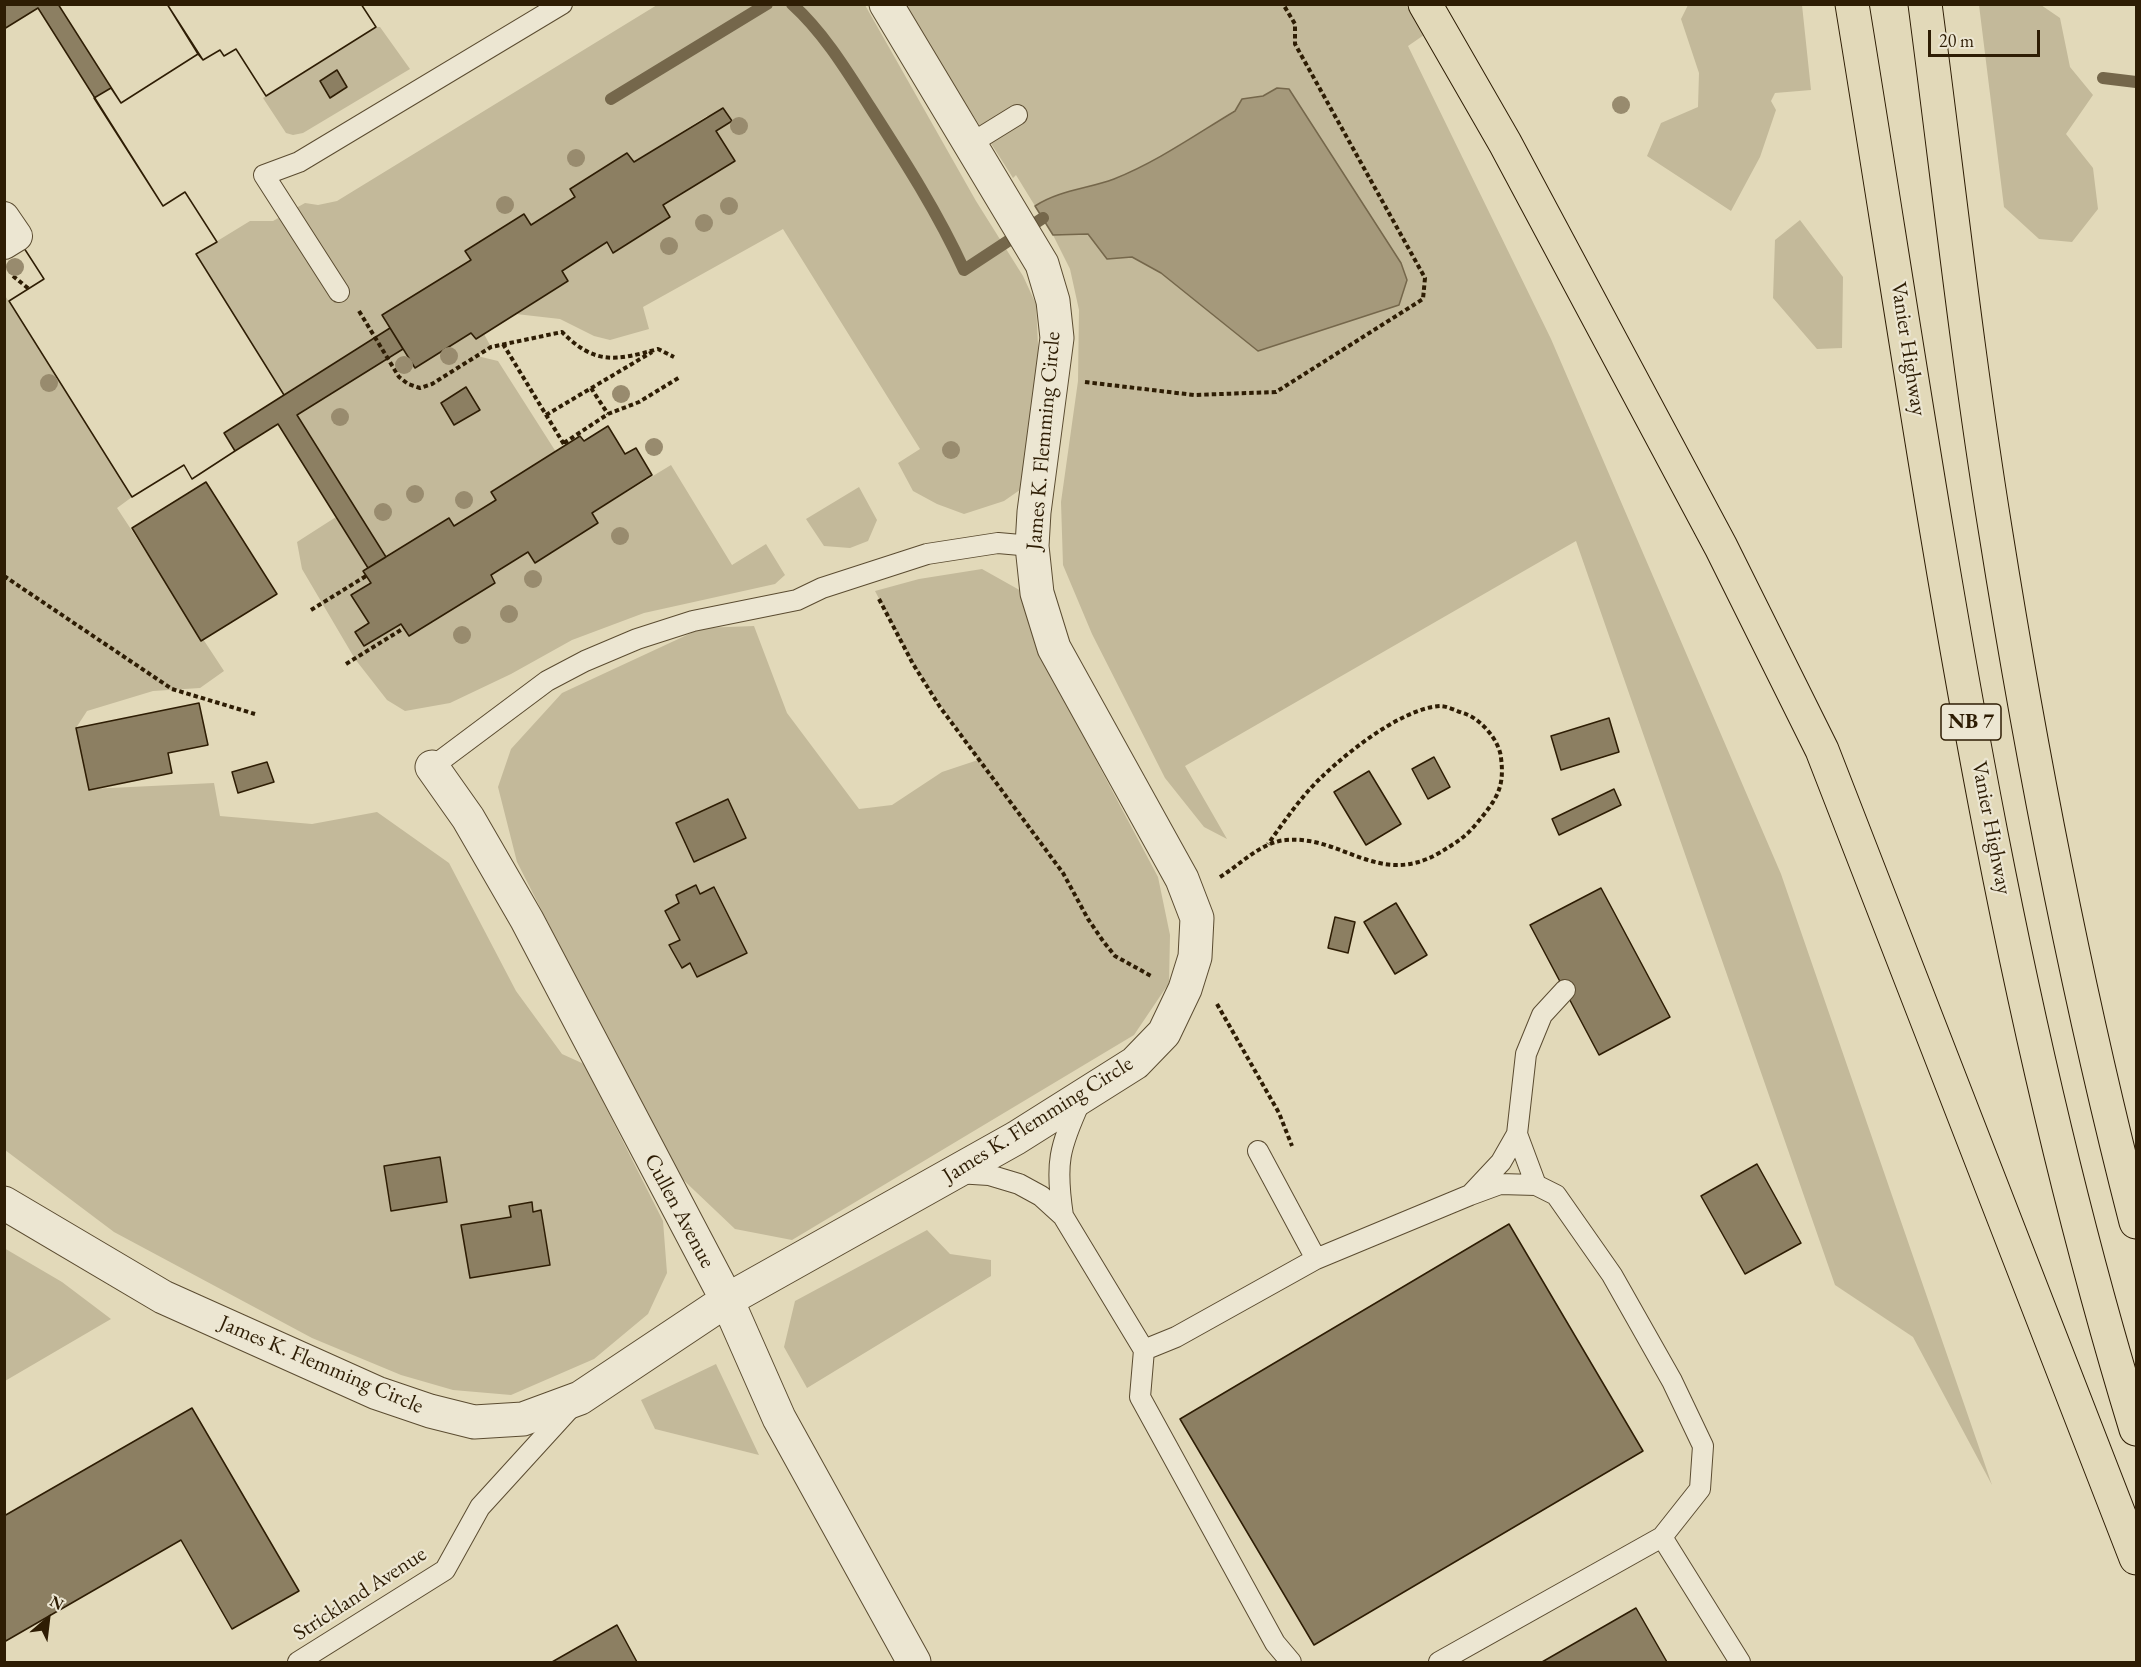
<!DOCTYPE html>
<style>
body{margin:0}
#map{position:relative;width:2141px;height:1667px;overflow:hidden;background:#e2d9b9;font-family:"EB Garamond",serif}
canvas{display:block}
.frame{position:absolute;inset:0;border:6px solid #2e1d04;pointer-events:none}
.north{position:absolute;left:18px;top:1589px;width:60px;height:60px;-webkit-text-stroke:4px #ece6d2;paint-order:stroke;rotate:28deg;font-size:16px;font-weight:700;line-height:24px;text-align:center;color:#2e1d04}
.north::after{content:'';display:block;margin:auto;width:21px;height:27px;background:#2e1d04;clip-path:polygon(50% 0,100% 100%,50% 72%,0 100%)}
.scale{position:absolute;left:1928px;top:30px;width:112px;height:27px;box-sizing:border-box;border:3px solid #2e1d04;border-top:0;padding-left:8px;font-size:18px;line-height:21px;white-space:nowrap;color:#2e1d04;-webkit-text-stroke:4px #ece6d2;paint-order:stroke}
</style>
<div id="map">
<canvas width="2141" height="1667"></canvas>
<div class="frame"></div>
<div class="north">N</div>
<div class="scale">20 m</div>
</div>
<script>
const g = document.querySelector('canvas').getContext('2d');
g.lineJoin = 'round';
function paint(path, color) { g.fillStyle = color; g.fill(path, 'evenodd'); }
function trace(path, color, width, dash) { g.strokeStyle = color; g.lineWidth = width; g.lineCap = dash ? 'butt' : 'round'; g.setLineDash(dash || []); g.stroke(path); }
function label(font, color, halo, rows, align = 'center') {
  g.font = font + ' "EB Garamond",serif'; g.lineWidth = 4.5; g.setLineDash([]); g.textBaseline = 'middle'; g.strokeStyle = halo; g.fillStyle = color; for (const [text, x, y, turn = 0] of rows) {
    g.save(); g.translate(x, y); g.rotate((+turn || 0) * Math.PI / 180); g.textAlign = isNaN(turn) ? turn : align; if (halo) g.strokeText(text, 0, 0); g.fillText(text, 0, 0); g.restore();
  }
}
paint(new Path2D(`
 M657,5H865L976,201L1023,276L1036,304L1039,365L1027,485L1004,501L964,514L937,504L913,491L898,463L920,449L783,229L643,307L649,329L610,340L594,336L560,319L516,314L568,282L562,271L607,242L614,253L670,217L663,205L734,161L707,116L634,162L627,153L575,197L531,225L524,214L465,252L471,260L383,315L390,328L284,395L196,254L250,221H273L305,203L318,205L337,201Z
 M903,5H1406L1424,35L1408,46L1551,339L1781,874L1992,1485L1913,1337L1835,1285L1576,541L1185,766L1227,839L1204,827L1165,778L1092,634L1063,565L1061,502L1078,381L1079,310L1070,269L1053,235L1089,234L1107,259L1132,257L1161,273L1258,351L1399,305L1407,280L1289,89L1277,88L1263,96L1242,99L1235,110C1195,135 1157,162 1114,179C1087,189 1060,190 1035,206L1016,175L1013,178Z
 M1688,5H1802L1811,90L1775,93L1771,101L1776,110L1760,157L1731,211L1647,156L1661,123L1698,107L1699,73L1681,19Z
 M1979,5H2041L2060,18L2070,67L2093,95L2066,134L2093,168L2098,209L2072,242L2039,239L2004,207Z
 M376,27H380L410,69L303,133L293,135L286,133L263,98ZM337,70L347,87L330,98L320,81Z
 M1800,220L1843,277L1842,348L1817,349L1773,298L1775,240Z
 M4,294L132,497L117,508L224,671L200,688L153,691L87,711L76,728L89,789L214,783L220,816L312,824L377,812L449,863L516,991L562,1054L584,1064L663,1221L667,1273L648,1314L594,1359L511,1395L453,1390L401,1375L312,1338L114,1232L5,1150ZM440,1157L447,1202L391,1211L384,1167ZM531,1202L533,1212L541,1211L550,1265L470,1278L461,1225L511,1217L509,1206Z
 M471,333L476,339L484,334L491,347L477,356L498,361L556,452L496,500L454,526L449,518L386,557L297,415L403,349Z
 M671,465L732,565L766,544L785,575L775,584L644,613L572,640L511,674L450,703L405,711L387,700L355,659L302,569L297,542L336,517L368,568L363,572L371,583L352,595L369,623L356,632L365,646L401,624L409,636L495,583L491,575L528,552L535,563L598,523L592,513Z
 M859,487L877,520L868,541L850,548L824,546L806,519Z
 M982,569L1023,592L1046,666L1158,877L1170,935L1169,983L1134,1035L792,1240L735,1229L675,1172L517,862L498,787L511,749L562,693L702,628L754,626L787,713L859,809L892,805L942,772L978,760L913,664L875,591L919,579ZM696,885L700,894L715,887L747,953L698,977L690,963L682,968L669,945L680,940L665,911L679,903L676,895Z
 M927,1230L950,1254L991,1260V1276L807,1388L784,1347L795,1301Z
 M4,1248L62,1282L111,1319L5,1381Z
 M716,1364L759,1455L655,1429L641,1400Z`), '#c3b99a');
const water = new Path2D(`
 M1277,88L1289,89L1401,263L1407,280L1399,305L1258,351L1161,273L1132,257L1107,259L1088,234L1053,235L1035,206C1060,190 1087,189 1114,179C1157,162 1195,135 1235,111L1242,99L1263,96Z`);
paint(water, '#a5997b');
trace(water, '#75674b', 1.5);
trace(new Path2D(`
 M792,4C824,33 847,71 870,107C904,160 938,213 964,270L1043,218
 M2103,78L2136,82
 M611,99L767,4`), '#75674b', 12);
const building = new Path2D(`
 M4,4H361L376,27L266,96L236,49L224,56L220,50L203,60L198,54L121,103L111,88L94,98L163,206L185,192L217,242L196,254L284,395L224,433L235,451L192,479L184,465L132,497L9,301L44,279L4,217Z
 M58,4H167L198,54L121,103Z
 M167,4H361L376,27L266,96L236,49L224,56L220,50L203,60Z
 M38,8L163,206L185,192L217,242L196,254L284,395L224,433L235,451L192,479L184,465L132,497L9,301L44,279L4,217V29Z
 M337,70L347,87L330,98L320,81Z
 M723,108L732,121L716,131L735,161L663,205L670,217L613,253L607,242L562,271L568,281L476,339L471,333L415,368L382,315L471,260L465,251L524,214L531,225L575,197L570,189L627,153L634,162Z
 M390,328L403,349L297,415L386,557L368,568L278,424L235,451L224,433Z
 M466,387L480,410L454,425L441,403Z
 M608,426L625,454L636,448L652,475L592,513L598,523L535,563L528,552L491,575L495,583L409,636L401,624L364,646L355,632L369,623L351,595L371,583L363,571L449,518L454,526L496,500L491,492L580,436L584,441Z
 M206,482L277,594L201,641L132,528Z
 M199,703L208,745L168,753L172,773L89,790L76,728Z
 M1609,718L1619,752L1561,770L1551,736Z
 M1434,757L1450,787L1428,799L1412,769Z
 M267,762L274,782L238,793L232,772Z
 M1369,771L1401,824L1366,845L1334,792Z
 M1614,789L1621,805L1559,835L1552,819Z
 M728,799L746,838L694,862L676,823Z
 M696,885L700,894L714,887L747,953L697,977L690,963L682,968L669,945L680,940L665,911L679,903L676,895Z
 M1601,888L1670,1017L1599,1055L1530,925Z
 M1396,903L1427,955L1395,974L1364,922Z
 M1335,917L1355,922L1348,953L1328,948Z
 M440,1157L447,1202L391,1211L384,1166Z
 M1757,1164L1801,1243L1745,1274L1701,1196Z
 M532,1202L533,1212L541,1210L550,1265L470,1278L461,1225L511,1217L509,1206Z
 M1509,1224L1643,1451L1314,1645L1180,1419Z
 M192,1408L299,1591L232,1629L181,1540L4,1642V1516Z
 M1636,1608L1667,1662H1542Z
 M617,1625L637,1662H552Z`);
paint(building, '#8c7f62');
trace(building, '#2e1d04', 1.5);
const service = new Path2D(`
 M970,144L1017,115
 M339,292L264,175L299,162L562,4
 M432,767L547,681L585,661L637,639L693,621L797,600L822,588L927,554L998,543L1032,546
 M1517,1134L1536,1185
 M1258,1151L1316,1259
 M957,1173L989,1175L1019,1184L1041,1196L1063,1216L1144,1350L1176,1337L1316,1259L1470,1195L1500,1184L1536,1185L1556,1195L1612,1275L1672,1381L1703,1446L1700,1489L1662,1537L1439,1662
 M1472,1193L1501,1162L1517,1134L1526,1054L1542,1015L1565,990
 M1063,1216C1055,1163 1059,1148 1081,1100
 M1144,1350L1140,1397L1275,1643L1291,1662
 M1662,1537L1740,1662
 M298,1662L445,1570L480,1507L573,1405`);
const pedestrian = new Path2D(`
 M4,217L17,236L4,244`);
const minor = new Path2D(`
 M432,767L468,818L527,920L727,1300L779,1418L914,1662
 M4,1203L163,1297L377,1393L430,1411L474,1422L523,1419L580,1398L727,1300L1016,1138L1135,1063L1164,1033L1185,989L1195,957L1197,918L1182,879L1054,648L1037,593L1032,546L1034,512L1057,338L1053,301L1042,264L886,4`);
const motorway = new Path2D(`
 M1425,4L1505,143L1721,547L1822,750L2136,1558
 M1852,4C1930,482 1994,966 2136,1429
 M1925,4C1948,179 1967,354 1995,528C2032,761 2077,993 2136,1222`);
trace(service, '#5b4c31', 22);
trace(pedestrian, '#5b4c31', 32);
trace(minor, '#5b4c31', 35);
trace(motorway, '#2e1d04', 35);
trace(new Path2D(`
 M13,276L29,289
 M359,311L399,377L408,384L420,388L432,384L491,347L562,332C595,365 615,361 658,349L674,357
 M503,344L565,446
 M1085,382L1194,395L1276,392L1423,299L1425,278L1295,44V24L1283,4
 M591,388L608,414
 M546,415L652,352
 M564,443L608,414L639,402L680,377
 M4,576L172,689L255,714
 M879,599L913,664L940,707L1063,873L1088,919L1103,941L1115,956L1153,977
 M311,610L366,576
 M346,664L404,628
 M1220,877C1241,864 1261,842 1286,840C1342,835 1379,888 1439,853C1454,844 1466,837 1477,823C1496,800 1505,788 1501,758C1500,742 1482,720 1466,714C1458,712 1448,706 1440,706C1400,708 1335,761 1309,790C1294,807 1281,826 1268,844
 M1217,1004L1279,1113L1292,1146`), '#2e1d04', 4, [4.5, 3]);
trace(service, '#ece6d2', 20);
trace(pedestrian, '#ece6d2', 30);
trace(minor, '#ece6d2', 33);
trace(motorway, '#e2d9b9', 33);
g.fillStyle = '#988b6e';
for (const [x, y] of [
 [1621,105],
 [739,126],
 [576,158],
 [505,205],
 [729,206],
 [704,223],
 [669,246],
 [15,267],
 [449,356],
 [404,365],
 [49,383],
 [621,394],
 [340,417],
 [654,447],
 [951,450],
 [415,494],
 [464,500],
 [383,512],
 [620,536],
 [533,579],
 [509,614],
 [462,635]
]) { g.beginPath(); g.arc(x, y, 9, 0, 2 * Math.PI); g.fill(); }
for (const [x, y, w] of [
 [1971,722,60]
]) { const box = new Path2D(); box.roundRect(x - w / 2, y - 18, w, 36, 4.5); g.fillStyle = '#ece6d2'; g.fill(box); trace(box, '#2e1d04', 1.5); }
label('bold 21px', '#2e1d04', null, [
 ["NB 7",1971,722]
]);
label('22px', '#2e1d04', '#ece6d2', [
 ["Vanier Highway",1908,349,81],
 ["James K. Flemming Circle",1044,441,-85],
 ["Vanier Highway",1991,828,79],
 ["James K. Flemming Circle",1038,1120,-32],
 ["Cullen Avenue",679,1211,62],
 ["James K. Flemming Circle",321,1365,23],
 ["Strickland Avenue",360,1594,-33]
]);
</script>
